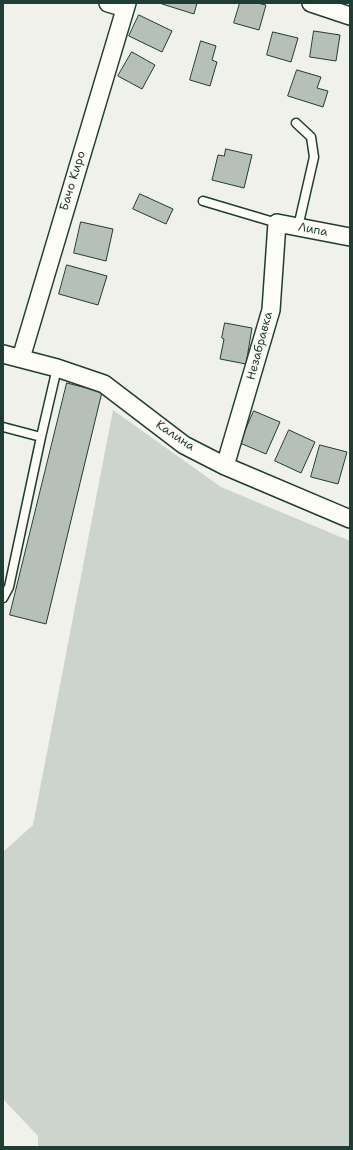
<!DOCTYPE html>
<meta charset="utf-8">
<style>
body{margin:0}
#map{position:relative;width:353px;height:1150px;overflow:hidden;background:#f0f1eb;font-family:"Shantell Sans",sans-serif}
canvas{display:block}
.frame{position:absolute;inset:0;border:4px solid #1f3d34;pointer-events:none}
</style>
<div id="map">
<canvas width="353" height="1150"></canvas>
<div class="frame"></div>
</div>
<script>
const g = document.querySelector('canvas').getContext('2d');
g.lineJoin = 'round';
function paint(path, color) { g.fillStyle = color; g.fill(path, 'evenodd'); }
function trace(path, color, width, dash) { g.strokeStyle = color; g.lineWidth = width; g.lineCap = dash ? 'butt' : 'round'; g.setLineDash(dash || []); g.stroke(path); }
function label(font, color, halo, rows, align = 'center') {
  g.font = font + ' "Shantell Sans",sans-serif'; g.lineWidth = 3; g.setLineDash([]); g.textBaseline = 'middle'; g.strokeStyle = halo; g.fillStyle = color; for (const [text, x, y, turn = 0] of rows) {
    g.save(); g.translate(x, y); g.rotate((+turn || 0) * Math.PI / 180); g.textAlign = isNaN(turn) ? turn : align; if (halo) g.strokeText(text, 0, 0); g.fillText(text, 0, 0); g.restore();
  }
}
paint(new Path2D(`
 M113,410L221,487L350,541V1147H38V1136L3,1099V852L33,825Z`), '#cdd3cd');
const building = new Path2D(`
 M162,3H197L194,14L162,4Z
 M240,3H257L266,5L259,30L234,23Z
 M139,15L172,31L162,52L129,36Z
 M314,31L340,35L336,61L310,57Z
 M273,32L298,38L291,62L267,55Z
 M201,41L216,46L212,60L217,62L210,86L190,80Z
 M132,52L155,65L142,89L118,76Z
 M297,70L321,77L317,88L328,91L323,107L288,96Z
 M226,149L252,155L244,188L212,180L218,155L224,156Z
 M140,194L173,209L166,224L133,209Z
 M81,222L113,229L106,261L74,253Z
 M67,265L107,276L98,305L59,294Z
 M225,323L252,328L246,364L220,359L224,339L222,338Z
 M67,383L102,392L46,624L10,615Z
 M254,411L280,422L266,454L240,443Z
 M289,430L315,442L301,473L275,461Z
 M320,445L347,452L338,484L311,477Z`);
paint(building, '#b6bfb8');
trace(building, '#1f3d34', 1);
const lane = new Path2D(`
 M296,123L311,137L314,157L298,227
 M203,201L277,223
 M3,427L41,437L57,368
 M3,598L9,587L41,437`);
const street = new Path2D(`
 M108,3L125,8
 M311,3L350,16
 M3,354L57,368L104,384L184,445L225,466L350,519
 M21,358L127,3
 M225,466L271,310L277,223L350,237`);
trace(lane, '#1f3d34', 11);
trace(street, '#1f3d34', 20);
trace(lane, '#fdfcf7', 8);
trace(street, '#fdfcf7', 17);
label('12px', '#1f3d34', '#fdfcf7', [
 ["Бачо Киро",73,181,-73],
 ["Липа",313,230,11],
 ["Незабравка",260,346,-75],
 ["Калина",175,436,34]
]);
</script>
